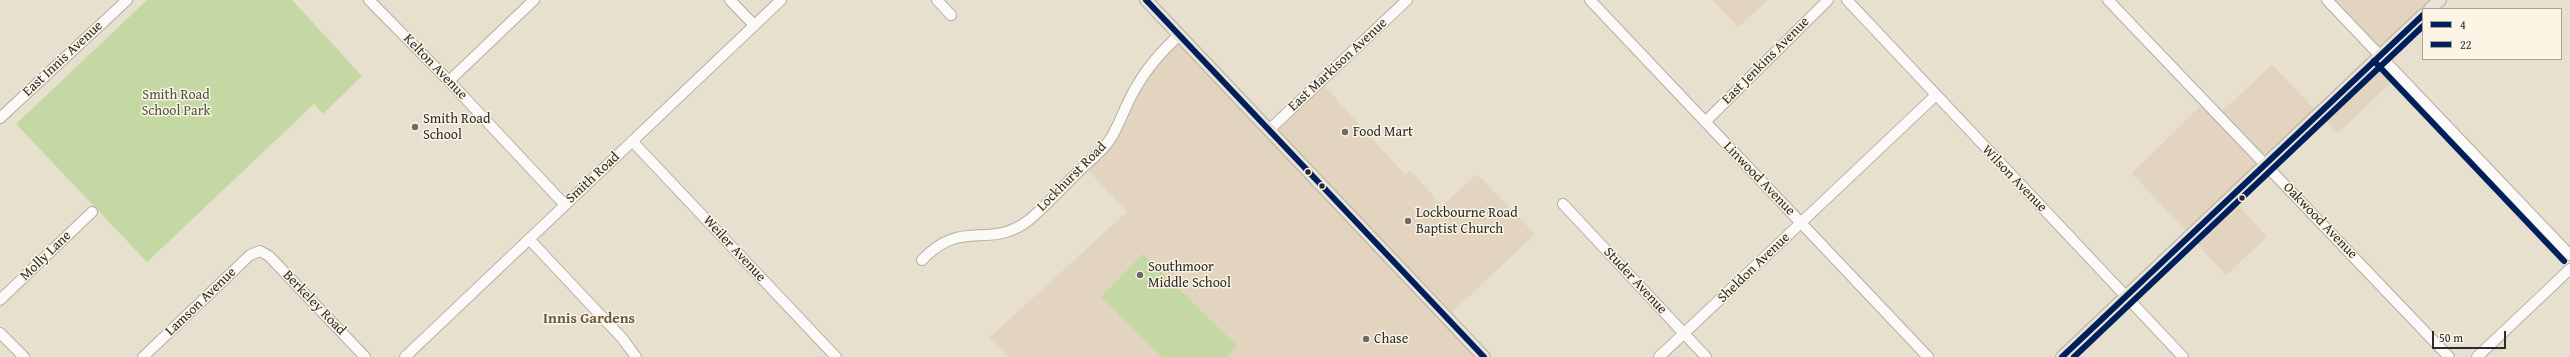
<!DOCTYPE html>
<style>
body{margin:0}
#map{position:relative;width:2570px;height:357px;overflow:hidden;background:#e7e0cf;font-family:"Gentium Book Plus",serif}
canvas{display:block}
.legend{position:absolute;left:2422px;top:8px;width:140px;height:52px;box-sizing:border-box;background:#fcf5e5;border:1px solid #a8a49b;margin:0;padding:5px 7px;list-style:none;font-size:12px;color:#2b2b2b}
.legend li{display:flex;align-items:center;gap:8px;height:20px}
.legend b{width:20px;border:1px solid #a8a49b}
.scale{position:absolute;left:2432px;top:331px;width:74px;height:18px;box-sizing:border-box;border:2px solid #2b2b2b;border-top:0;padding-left:5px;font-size:12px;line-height:14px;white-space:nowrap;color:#2b2b2b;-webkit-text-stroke:3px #fcf5e5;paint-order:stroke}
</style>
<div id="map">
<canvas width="2570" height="357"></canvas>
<ul class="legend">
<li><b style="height:5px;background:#00205b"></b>4</li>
<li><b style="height:5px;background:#00205b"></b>22</li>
</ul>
<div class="scale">50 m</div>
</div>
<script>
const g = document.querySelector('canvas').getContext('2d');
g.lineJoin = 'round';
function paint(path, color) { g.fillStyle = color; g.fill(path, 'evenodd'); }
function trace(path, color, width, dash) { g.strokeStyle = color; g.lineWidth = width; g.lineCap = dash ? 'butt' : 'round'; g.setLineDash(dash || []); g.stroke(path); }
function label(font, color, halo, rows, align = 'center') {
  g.font = font + ' "Gentium Book Plus",serif'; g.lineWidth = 3; g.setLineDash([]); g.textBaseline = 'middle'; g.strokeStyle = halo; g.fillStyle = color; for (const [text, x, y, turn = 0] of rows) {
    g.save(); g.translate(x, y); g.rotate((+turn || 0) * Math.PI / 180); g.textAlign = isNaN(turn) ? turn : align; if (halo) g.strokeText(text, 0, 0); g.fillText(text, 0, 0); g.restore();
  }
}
paint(new Path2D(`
 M1713,0H1768L1738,27Z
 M2328,0H2440L2431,9H2423V17L2382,56L2400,74L2338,133L2320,115L2232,198L2267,237L2226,275L2132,173L2206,101L2218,115L2272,65L2318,112L2380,54Z
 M1181,35L1269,128L1320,81L1405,175L1410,170L1442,206L1477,174L1535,234L1447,317L1484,357H1008L989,338L1127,212L1086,168L1111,141L1152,63Z`), '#e2d4be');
paint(new Path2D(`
 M147,0H292L362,76L323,114L314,104L147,262L16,124Z
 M1143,254L1237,346L1226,357H1162L1101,297Z`), '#c3d8a2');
const minor = new Path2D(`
 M369,0L449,81L565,205
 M730,0L754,25
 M937,0L951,15
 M1590,0L1928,357
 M1847,0L2183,357
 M2108,0L2449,357
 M2327,0L2570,255
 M449,81L534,0
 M0,118L127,0
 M1705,122L1828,0
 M1270,129L1407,0
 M632,141L836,357
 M1563,204L1706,357
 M529,239L622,338L636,357
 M922,260C962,217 989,251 1029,220C1046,206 1061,189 1077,173C1088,162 1102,152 1111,138C1121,121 1127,101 1138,84C1149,65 1163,50 1179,35
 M0,300L92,212
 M0,333L24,357
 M143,357L250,255L260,251L269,256L365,357
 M405,357L781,0
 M1659,357L1935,96
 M2477,357L2570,269`);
const major = new Path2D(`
 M1146,0L1484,357
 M2430,9L2440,0
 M2062,357L2423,15`);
trace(minor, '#b2ada3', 12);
trace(major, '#b2ada3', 14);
trace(minor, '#fbfaf8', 10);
trace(major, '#ebe3d8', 12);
trace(new Path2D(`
 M1146,0L1484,357
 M2062,357L2423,15`), '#00205b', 6);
trace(new Path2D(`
 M2374,61L2564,261
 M2074,357L2423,26`), '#00205b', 6);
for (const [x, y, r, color] of [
 [415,127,4,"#6d6a64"],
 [1345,132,4,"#6d6a64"],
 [1308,172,3.5,"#2b2b2b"],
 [1322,186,3.5,"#2b2b2b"],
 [2242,198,3.5,"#2b2b2b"],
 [1408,221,4,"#6d6a64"],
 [1140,275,4,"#6d6a64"],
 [1366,339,4,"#6d6a64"]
]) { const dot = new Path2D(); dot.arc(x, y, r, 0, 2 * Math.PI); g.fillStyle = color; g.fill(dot); trace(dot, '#fcf5e5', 1.5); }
label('14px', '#2b2b2b', '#fcf5e5', [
 ["East Innis Avenue",63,59,-43],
 ["East Jenkins Avenue",1766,61,-45],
 ["East Markison Avenue",1338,65,-43],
 ["Kelton Avenue",435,67,46],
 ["Lockhurst Road",1072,177,-45],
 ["Smith Road",593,178,-43],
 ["Linwood Avenue",1759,179,46],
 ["Wilson Avenue",2014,179,46],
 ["Oakwood Avenue",2320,221,46],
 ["Weiler Avenue",734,249,47],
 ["Molly Lane",46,256,-44],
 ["Sheldon Avenue",1754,268,-44],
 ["Studer Avenue",1635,281,47],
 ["Lamson Avenue",201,302,-44],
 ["Berkeley Road",314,303,46]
]);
label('14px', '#4a5440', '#fcf5e5', [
 ["Smith Road",176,95],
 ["School Park",176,111]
]);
label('14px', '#2b2b2b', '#fcf5e5', [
 ["Smith Road",423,119],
 ["School",423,135],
 ["Food Mart",1353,132],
 ["Lockbourne Road",1416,213],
 ["Baptist Church",1416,229],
 ["Southmoor",1148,267],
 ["Middle School",1148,283],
 ["Chase",1374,339]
], 'left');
label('bold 15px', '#6a5844', '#fcf5e5', [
 ["Innis Gardens",589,319]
]);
</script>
